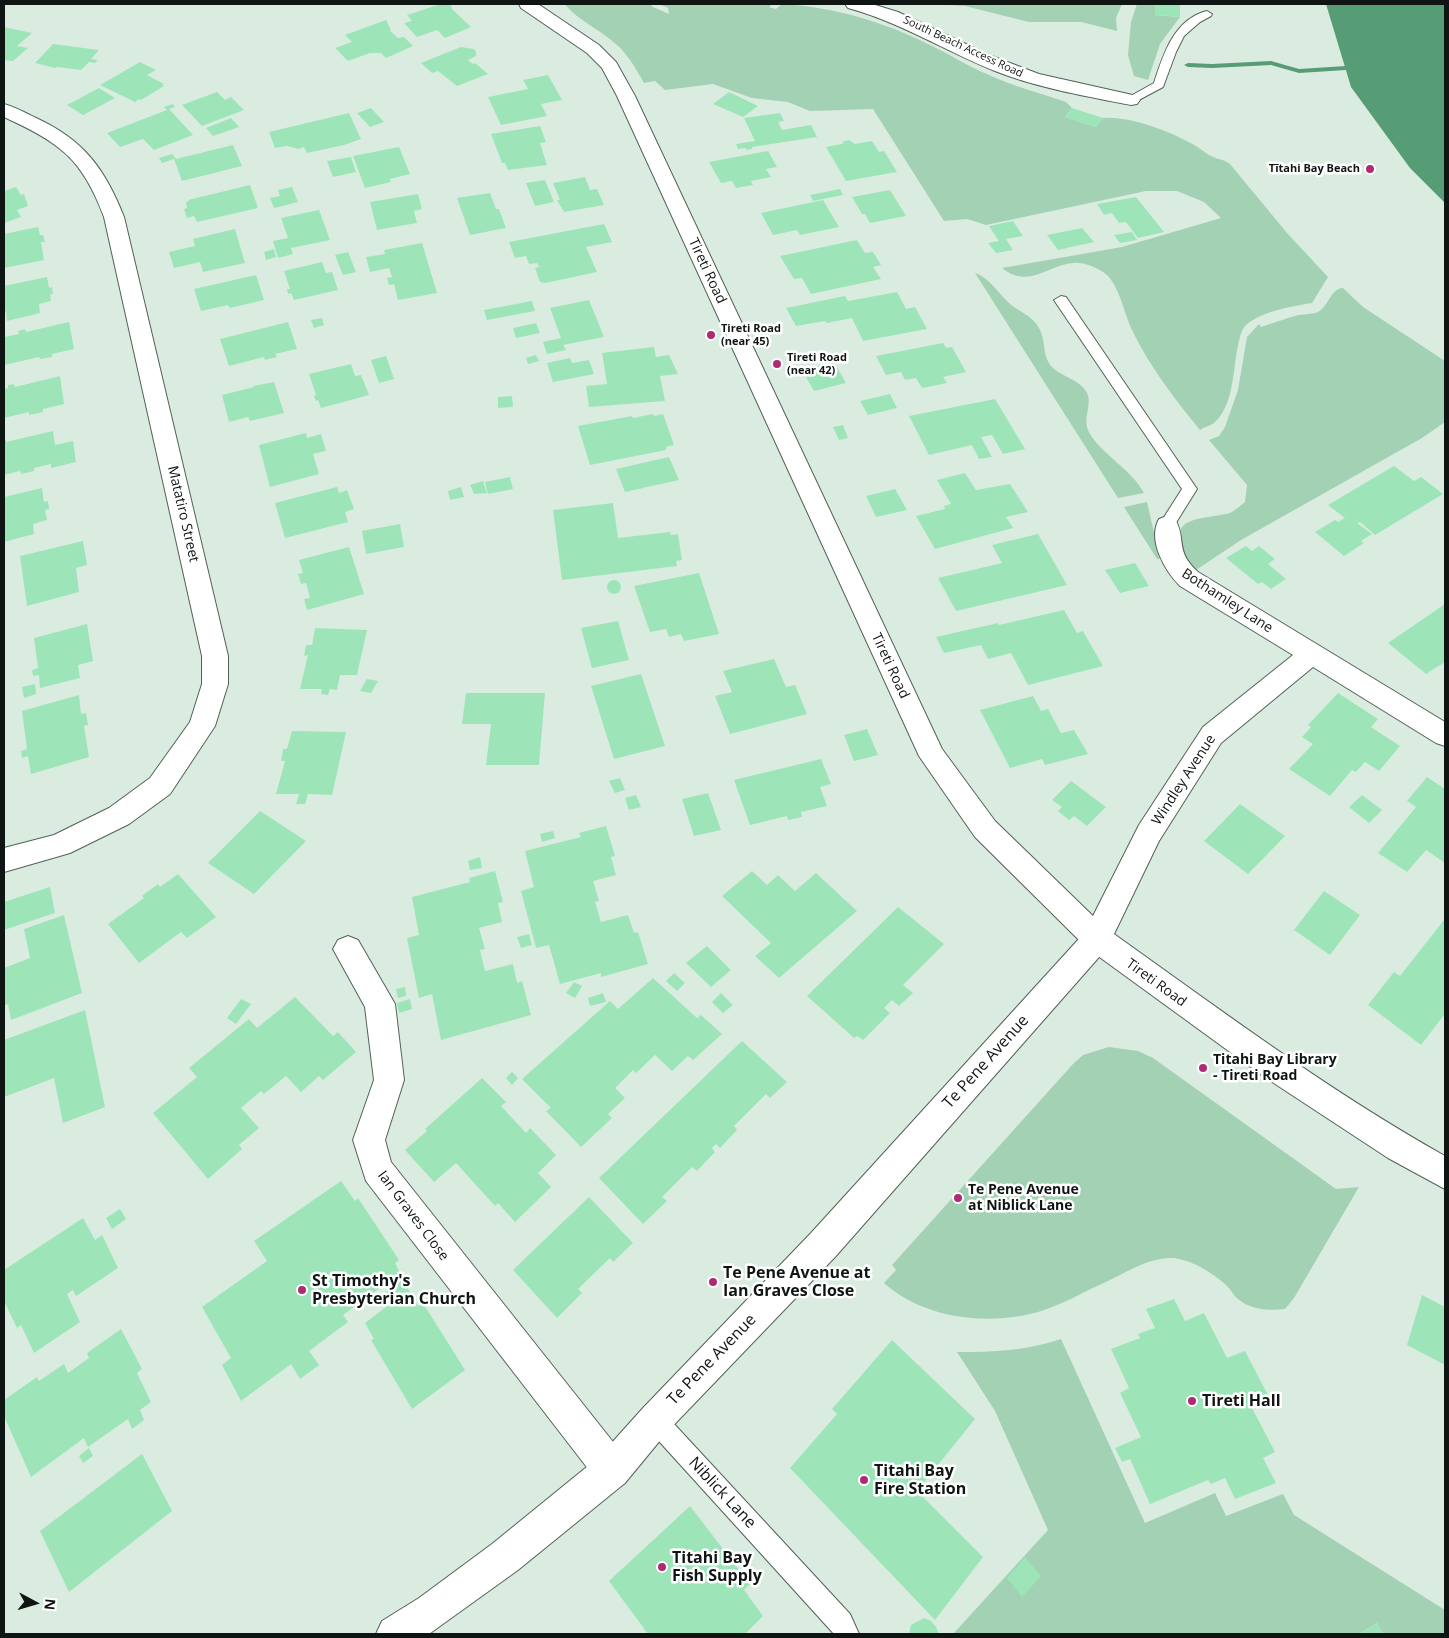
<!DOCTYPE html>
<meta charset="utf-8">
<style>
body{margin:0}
#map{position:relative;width:1449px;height:1638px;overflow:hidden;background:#daece0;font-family:"Open Sans",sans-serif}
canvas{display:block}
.frame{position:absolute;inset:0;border:5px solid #0f1512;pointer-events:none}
.north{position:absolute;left:10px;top:1578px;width:50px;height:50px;-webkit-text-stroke:4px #fff;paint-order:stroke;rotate:96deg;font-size:14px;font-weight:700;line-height:20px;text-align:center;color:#0f1512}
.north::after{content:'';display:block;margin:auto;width:18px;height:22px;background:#0f1512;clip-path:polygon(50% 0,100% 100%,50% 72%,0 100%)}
</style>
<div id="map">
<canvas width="1449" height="1638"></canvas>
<div class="frame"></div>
<div class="north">N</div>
</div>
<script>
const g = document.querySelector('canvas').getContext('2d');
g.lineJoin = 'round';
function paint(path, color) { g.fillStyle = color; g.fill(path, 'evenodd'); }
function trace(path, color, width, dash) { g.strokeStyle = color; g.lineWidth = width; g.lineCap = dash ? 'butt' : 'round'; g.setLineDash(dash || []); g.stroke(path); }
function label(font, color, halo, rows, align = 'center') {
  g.font = font + ' "Open Sans",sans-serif'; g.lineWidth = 5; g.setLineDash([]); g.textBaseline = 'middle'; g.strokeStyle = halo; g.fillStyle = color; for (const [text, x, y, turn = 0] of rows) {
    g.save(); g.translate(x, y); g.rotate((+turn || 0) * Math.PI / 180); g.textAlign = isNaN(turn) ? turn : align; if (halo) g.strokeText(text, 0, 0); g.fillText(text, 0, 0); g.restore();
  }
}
paint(new Path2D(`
 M565,4H650L653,7L669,14L668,8L659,4H772L769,7L776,9L782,4C836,7 888,23 936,48C953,56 969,67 987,74C1012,86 1040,93 1066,102L1072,108L1065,117L1096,127L1103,118C1131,116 1172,132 1196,146C1202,150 1209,156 1216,158C1222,160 1224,160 1230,164L1287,233L1328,277L1312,303C1293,306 1260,312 1246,325C1240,331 1239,342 1237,350C1233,373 1233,406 1214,423C1210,426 1204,427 1200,430C1174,398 1149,366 1131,328C1124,312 1118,281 1103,272C1095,267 1083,262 1074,263C1048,264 1029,290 1002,268L1122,247L1221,218L1204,202L1177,191H1146L986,225L967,219L944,221L873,109L810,111L788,102L752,98L713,84L665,90L655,81L644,83C635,67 627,52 611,40C598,29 574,17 565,4Z
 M932,4H1122L1116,18L1117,31L1081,22H1029L965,6Z
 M1137,4H1155V15L1180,17L1160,44L1148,80L1134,76L1128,55L1131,22Z
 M975,273C990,278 998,293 1009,303C1019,312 1034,316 1040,330C1046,342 1042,355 1051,366C1061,377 1080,379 1087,393C1093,405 1081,419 1090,434C1105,457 1131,469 1144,493L1118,498Z
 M1343,288L1363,307L1445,361V422L1422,438L1241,540L1196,570C1188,564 1184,558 1182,548C1181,543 1179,537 1180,532C1183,515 1220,518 1232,512C1237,509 1241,505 1245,502L1247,485L1209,440L1219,436L1225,427L1238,390L1247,337L1259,324L1261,327C1274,323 1286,318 1299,315C1305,314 1313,314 1318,312C1329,306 1330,289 1343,288Z
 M1147,502L1160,559H1157L1124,507Z
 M1109,1047L1138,1051L1153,1058L1336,1189L1359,1187L1294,1298L1285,1309C1269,1311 1251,1310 1238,1299C1234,1296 1232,1291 1228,1287C1215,1274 1191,1259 1172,1258C1150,1257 1127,1272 1108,1281C1085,1291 1062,1305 1038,1312C988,1326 924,1319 884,1283L896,1270L892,1265L1073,1064L1083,1055Z
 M1061,1339L1145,1523L1215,1493L1226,1516L1283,1494L1294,1515L1445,1610V1634H1383L1377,1623L1358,1634H953L1048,1530L995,1411L957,1352C993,1352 1026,1351 1061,1339Z`), '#a3d1b4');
paint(new Path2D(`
 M1326,4H1445V203L1410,168L1351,87Z`), '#569c74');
paint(new Path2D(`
 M1271,61L1299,69L1346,66L1350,68L1346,70L1299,73L1271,65L1212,68L1188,67L1184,65L1188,63L1212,64Z`), '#569c74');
paint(new Path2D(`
 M441,4H449L452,7L451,8L471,27L445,38L437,30L417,37L404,23L412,21L407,15Z
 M1155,4H1180V17L1155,15Z
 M386,20L391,30L390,31L398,38L404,37L413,46L386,58L381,53H370L348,61L335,48L352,42L345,35Z
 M4,27L32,33L17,46L28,48L13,61L4,60Z
 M53,44L99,50L91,59L98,60L95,63L89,62L81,70L57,67L55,68L35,63Z
 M461,47L474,49L476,52V56L468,60L473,64L475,63L488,74L457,86L438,71L432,73L421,63Z
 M140,62L156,70L147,75L164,84L162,85L164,86L141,100L139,99L135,102L100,85Z
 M548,75L562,100L541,104L547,116L501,125L488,97L528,89L523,80Z
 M99,88L115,98L83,115L67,105Z
 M217,92L225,100L231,97L244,110L202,126L182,105Z
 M729,92L758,106L743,117L713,104Z
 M173,104L175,107L169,109L193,135L154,150L143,139L120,147L107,133L167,110L164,107Z
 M371,108L384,122L370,127L357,113Z
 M1072,108L1103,118L1096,127L1065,117Z
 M349,113L361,139L344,145L307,153L304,147L298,149L287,146L275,148L269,132Z
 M780,113L784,121L778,122L782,130L811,125L817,137L752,147V149L746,150V148L738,149L736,144L755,141L744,118Z
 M231,118L239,127L213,136L206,128Z
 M540,126L546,142L540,143L547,165L508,170L505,163H502L491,134Z
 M849,140L855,144L872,141L879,152L884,151L897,172L846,181L826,147L842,144L844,141Z
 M233,145L242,166L182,181L174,159L162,163L159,158L172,154L176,159Z
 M399,147L410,174L390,179L391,182L365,188L353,156Z
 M768,151L777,167L766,169L771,177L751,181L753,185L736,188L732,181L721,183L709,162Z
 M351,157L356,172L333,177L327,161Z
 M585,177L590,190L597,189L604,205L564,212L557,200H560L553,183Z
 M545,180L554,202L535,206L526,183Z
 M250,185L258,208L197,222L194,216L187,218L184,209L187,208L186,202L189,201L188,200Z
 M16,187L21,195L24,194L28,206L17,210L21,217L4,223V191Z
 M292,187L298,202L274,208L270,198L280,196L278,190Z
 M840,189L843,195L813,201L810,195Z
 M890,190L906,216L870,223L865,214H862L852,197Z
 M490,193L496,209H499L506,228L470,235L457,198Z
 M418,194L422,209L414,211L417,223L377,230L370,202Z
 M1136,197L1164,232L1138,238L1126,222L1119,223L1112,213L1104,215L1097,204Z
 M823,200L839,227L800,235L797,230L773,235L761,213Z
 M319,210L330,240L291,248L293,254L278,258L273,241L288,238L281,218Z
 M1013,221L1023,236L1006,239L1013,250L996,253L988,243L999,241L989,226Z
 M604,224L612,242L586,247L597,272L545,283L540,282L535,268L539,267L537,263L529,264L526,256L515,258L509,242Z
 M38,227L40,235H43L45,242H41L44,260L4,268V234Z
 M1082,228L1094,242L1058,250L1047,235Z
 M235,229L245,263L203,272L200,262L174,268L169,252L195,246L193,239Z
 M1132,232L1137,240L1120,243L1114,235Z
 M857,240L865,253L873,252L881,265L873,267L881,279L811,294L802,278L794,279L780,256Z
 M422,243L437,293L398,300L394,284L389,285L387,278L392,277L389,268L370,272L366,257L385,254L384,250Z
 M274,249L276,257L266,260L264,252Z
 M348,252L356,272L343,275L335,255Z
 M322,262L326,273L332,272L338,290L294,300L291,293L288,294L287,289H290L284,271Z
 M256,275L264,300L230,308L228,305L201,311L194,289Z
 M47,277L49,288L52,287L53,294H50L51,301L39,304L40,313L7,321L6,311L4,312V286Z
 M897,292L906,309L915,307L927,329L863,341L852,318L827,323L825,321L796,326L786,308L845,296L848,301Z
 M589,300L604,337L563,345L566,350L547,354L543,342L561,338L550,308Z
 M532,301L535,311L487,320L484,310Z
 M322,318L324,325L314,328L311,320Z
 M69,322L74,349L52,354V357L40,359L39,357L4,365V337L19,334L18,331L25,329L26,332Z
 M288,322L297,349L275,354L277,357L265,360L264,357L229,366L220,339Z
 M536,323L540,333L516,338L513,328Z
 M943,343L946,348L952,347L966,372L943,377L947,383L922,388L916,378L905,380L901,372L886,375L876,356Z
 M654,347L656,357L669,355L678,374L660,376L665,401L589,407L586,386L607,384L602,353Z
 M536,355L539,361L528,364L526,358Z
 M386,356L394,379L379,383L371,360Z
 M570,358L572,363L589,360L594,374L553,382L547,363Z
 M834,362L846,383L814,391L802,370Z
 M351,364L355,376L361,375L369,395L321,408L318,400L316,401L314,396L316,395L309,374Z
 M60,376L64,404L43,409V412L29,415V412L4,418V389L8,388V385L14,384L15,387Z
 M274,382L284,413L250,421L248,417L229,422L222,395L254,387L253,386Z
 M890,394L897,408L868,415L860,401Z
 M512,396L513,407L498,408V397Z
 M995,399L1025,449L1003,454L992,435L981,437L992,457L979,459L972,445L929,455L909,416Z
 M653,414L654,416L663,414L674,445L666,447V450L590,465L578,426L632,416L633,418Z
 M843,425L848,438L839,440L833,427Z
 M53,431L55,445L73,441L76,462L51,468V464L34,468V471L21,474L20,471L4,475V440H6V442Z
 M306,433L307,438L321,434L326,451L313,454L319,474L270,487L259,445Z
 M669,457L679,480L625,492L616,469Z
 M1394,466L1414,481L1421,477L1443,494L1375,535L1360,522L1357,523L1372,534L1361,541L1364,543L1344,556L1315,532L1335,520L1338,522L1345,518L1328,505Z
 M965,473L976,490L1010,484L1028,512L1006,517L1013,528L935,549L916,516L945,509L944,506L951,504L937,480Z
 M510,477L513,489L488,494L485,482Z
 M483,481L487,493L474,494L470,485Z
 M337,487L339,493L347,490L354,509L345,512L348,522L285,538L275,503Z
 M461,487L464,497L450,500L448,491Z
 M42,488L44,502L48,501L49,509L45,510L47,520L33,524L34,534L4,542V497Z
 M895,489L907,510L876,517L866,496Z
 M613,503L618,538L670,532L671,535L678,534L682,560L676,561L677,566L562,580L553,510Z
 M400,524L404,547L366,554L362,531Z
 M1038,534L1067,585L956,611L938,578L1002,563L992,545Z
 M83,541L87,565L76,568L79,592L27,606L20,556Z
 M1246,546L1252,551L1259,546L1275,559L1268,564L1286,579L1271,589L1262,582L1258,584L1226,558Z
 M349,547L364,594L307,610L304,599L310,598L306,583L301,584L298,574L303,573L299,560Z
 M1135,563L1149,586L1120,593L1105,570Z
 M699,573L719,634L684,641L681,634L669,637L666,629L650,632L634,586Z
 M607 587a7 7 0 1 1 14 0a7 7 0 1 1-14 0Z
 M1445,604V662L1426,674L1388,643Z
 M1064,610L1077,633L1083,631L1103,666L1028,685L1011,653L988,659L981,645L944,653L936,637L998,623L999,625Z
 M618,621L629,660L592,668L581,628Z
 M87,624L93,661L78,665L80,678L40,688L39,675L33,676L32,670L38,668L34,638Z
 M315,628L367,630L357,675H340L337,690L330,689L328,695L321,694L322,689H300L308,655L304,656L306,645H312Z
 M774,659L786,687L795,685L807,714L730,734L715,696L732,692L723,671Z
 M641,674L665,746L614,759L591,686Z
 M367,679L378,681L371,693L360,691Z
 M35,684L36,694L24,698L22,687Z
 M466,693H545L539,765H486L491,724H462Z
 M1338,693L1378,719L1371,727L1400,746L1379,771L1365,762L1356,772L1352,770L1330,796L1289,769L1313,744L1302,737L1311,727L1308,725Z
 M79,695L81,714L86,713L88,725L84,726L89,757L31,774L28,756L22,758L21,751L27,749L22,711Z
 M1033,696L1041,711L1048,709L1061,733L1074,730L1088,754L1045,765L1042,759L1010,768L980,710Z
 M867,729L878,755L854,761L844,735Z
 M292,731L346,732L332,795L308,794L305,804H296L299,794H276L285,761H281L283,749H287Z
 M821,759L831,784L820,787L827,806L801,812L802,817L788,820L787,816L750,825L734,780Z
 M1427,777L1445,789V863L1426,850L1407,872L1378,853L1416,807L1407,801Z
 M620,778L625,790L615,793L609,781Z
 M1071,781L1106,807L1087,826L1074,816L1069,820L1058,811L1062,807L1052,800Z
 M708,793L721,830L694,836L682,799Z
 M636,795L641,807L629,810L625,798Z
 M1362,795L1382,810L1369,823L1349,807Z
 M1240,804L1285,836L1248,874L1204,841Z
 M260,811L306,841L254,894L208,863Z
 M606,826L615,856L611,857L616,875L593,881L599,901L595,902L601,922L628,915L634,933L638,932L648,964L601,977V973L560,984L549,945L536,948L521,891L534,887L525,851L581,837L579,833Z
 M553,831L555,838L542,842L540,834Z
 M480,857L482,868L470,870L468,861Z
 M495,871L503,902L498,903L502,922L479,928L485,949L480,950L485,971L513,964L517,983L522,981L531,1015L441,1040L432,994L419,998L407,938L419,935L412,897L470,882L469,878Z
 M752,871L767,885L778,875L795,891L816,873L857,911L779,978L755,956L771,943L722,896Z
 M178,874L216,917L187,938L181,932L139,963L108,924L144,898L142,896L158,884L160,887Z
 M50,887L55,913L4,930V902Z
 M1324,891L1360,915L1330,955L1294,930Z
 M898,907L944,944L903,985L913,993L899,1006L892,1000L884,1008L890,1013L863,1040L857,1036L854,1038L807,996Z
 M64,915L82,993L11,1020L8,1004L4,1006V968L30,958L24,929Z
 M1444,920L1445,1016L1444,1015L1421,1045L1368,1005L1394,972L1400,976Z
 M529,934L532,945L521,948L517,937Z
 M707,946L731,970L711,987L686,963Z
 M674,973L685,983L677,991L666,981Z
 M653,978L697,1018L701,1015L722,1034L693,1060L688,1056L672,1071L655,1055L636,1073L633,1070L615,1088L625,1098L608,1114L612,1118L581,1147L546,1111L551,1108L522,1079L610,1001L618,1009Z
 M574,982L582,986L575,998L566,993Z
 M405,987L406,996L398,998L396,989Z
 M603,993L606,1002L590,1006L588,998Z
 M721,993L733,1005L723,1013L712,1002Z
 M295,997L333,1036L338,1032L356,1052L323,1080L319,1076L301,1092L286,1076L264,1094L261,1091L241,1108L259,1128L239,1145L242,1149L208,1179L153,1113L197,1077L189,1068L249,1019L257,1028Z
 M241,999L251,1004L236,1024L227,1018Z
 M410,999L412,1009L399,1013L397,1003Z
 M85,1010L105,1107L63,1123L54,1078L4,1097V1040Z
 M742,1041L787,1082L770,1098L766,1094L734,1126L737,1130L720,1148L716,1144L712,1148L715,1152L697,1171L692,1167L662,1197L667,1201L643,1224L599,1178Z
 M512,1072L518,1078L512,1085L506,1078Z
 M482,1078L506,1102L501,1106L526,1133L530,1128L556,1155L538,1173L551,1187L515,1222L498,1203L495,1206L456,1163L434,1182L405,1150L427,1131L425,1129Z
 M341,1181L355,1201L358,1198L399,1260L395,1263L400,1273L343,1315L348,1322L309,1351L319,1365L300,1379L291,1364L241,1401L222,1365L231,1358L202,1307L267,1261L254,1241Z
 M589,1197L633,1243L613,1262L610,1258L578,1289L582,1293L557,1318L513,1270Z
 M120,1209L126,1219L112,1229L106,1218Z
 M83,1218L95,1240L102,1235L118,1268L76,1296L73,1290L67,1294L80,1322L34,1353L21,1325L17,1328L4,1301V1270Z
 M403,1280L418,1306L423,1303L465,1370L412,1409L371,1340L374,1339L365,1323L386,1307L380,1296Z
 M1422,1295L1445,1307V1365L1407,1345Z
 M1174,1299L1185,1321L1204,1313L1227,1358L1245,1351L1269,1397L1250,1404L1275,1452L1263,1458L1276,1483L1235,1499L1225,1478L1211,1484L1208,1480L1150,1504L1130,1459L1122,1462L1115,1448L1141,1437L1120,1393L1129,1388L1111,1349L1140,1338L1138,1334L1155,1328L1146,1309Z
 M121,1329L142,1369L137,1373L151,1402L140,1410L144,1420L132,1429L128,1419L88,1447L84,1438L31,1477L4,1416V1400L37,1377L39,1381L64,1364L68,1373L89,1358L87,1353Z
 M892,1340L975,1419L917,1491L983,1557L935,1620L790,1468L837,1414L832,1409Z
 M89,1448L93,1456L83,1463L79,1456Z
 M142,1454L172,1511L69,1592L40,1531Z
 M690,1506L750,1584L744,1590L763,1616L745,1634H648L609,1581Z
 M1025,1557L1041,1576L1022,1597L1007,1578Z
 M924,1618L931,1621L936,1627L939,1634H909L911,1625Z
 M1377,1623L1383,1634H1358Z`), '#9de5b9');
const lane = new Path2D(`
 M1207,11L1212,14L1211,16L1200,22L1184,36L1176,52L1163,87L1135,102H1127L1125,100L1127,98L1154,83C1163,55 1174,19 1207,11Z
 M1061,296L1066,297L1197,489L1172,529L1167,531L1162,529L1159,525L1182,489L1054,300Z
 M655,1409L663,1412L850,1614L859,1634H834L647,1428L644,1420L647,1412Z`);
const street = new Path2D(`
 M519,4H538L599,45L616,62L635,96L942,749L995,821L1093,916L1139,825L1203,727L1293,655L1180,586C1165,571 1147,540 1159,519L1167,516L1175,519C1187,540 1174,550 1198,572L1445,722V746L1436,743L1313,667L1221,743L1159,841L1114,934C1222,1011 1329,1091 1445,1156V1189L1388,1158L1263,1076L1087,948L975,837L919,756L617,96L602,68L587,53L521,8Z
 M845,4H872L898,12L989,55L1039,74L1137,96L1140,100L1137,104L1131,105C1085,96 1038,88 995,71C945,51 900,22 848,8Z
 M4,104C15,107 26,113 36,118C84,140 105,169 124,217L228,656V684L215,726L170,794L129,824L70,853L4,872V848L54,835L109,808L150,778L190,722L202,684V656L104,217C82,158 60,143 4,117Z
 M348,936L358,940L395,1004L404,1080L385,1140L391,1162L625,1457L630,1470L625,1483L612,1488L599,1483L366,1181L353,1140L374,1080L365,1007L333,949L338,940Z`);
const secondary = new Path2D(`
 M1097,926L1107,930L1112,939L1107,948L835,1257L667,1432L625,1483L518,1570L429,1634H376L382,1621L419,1598L492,1544L599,1457L643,1408L811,1233L1087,930Z`);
trace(lane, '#526157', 2);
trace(street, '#526157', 2);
trace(secondary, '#526157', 2);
paint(lane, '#fff');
paint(street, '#fff');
paint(secondary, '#fff');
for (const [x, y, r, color] of [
 [1370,169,5,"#ae2a74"],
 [711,335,5,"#ae2a74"],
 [777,364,5,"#ae2a74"],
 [1203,1068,5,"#ae2a74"],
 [958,1198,5,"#ae2a74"],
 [713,1282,5,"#ae2a74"],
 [302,1290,5,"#ae2a74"],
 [1192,1401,5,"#ae2a74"],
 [864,1480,5,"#ae2a74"],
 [662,1567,5,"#ae2a74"]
]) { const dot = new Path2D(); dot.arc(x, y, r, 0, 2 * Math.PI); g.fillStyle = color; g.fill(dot); trace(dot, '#fff', 2); }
label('11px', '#0f1512', '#fff', [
 ["South Beach Access Road",963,47,25]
]);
label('bold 11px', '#0f1512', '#fff', [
 ["Tītahi Bay Beach",1360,169,"right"],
 ["Tireti Road",721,329],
 ["(near 45)",721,342],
 ["Tireti Road",787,358],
 ["(near 42)",787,371]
], 'left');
label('14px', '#0f1512', '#fff', [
 ["Tireti Road",707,271,65],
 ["Matatiro Street",183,514,77],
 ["Bothamley Lane",1227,601,33],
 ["Tireti Road",890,666,65],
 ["Windley Avenue",1184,780,-57],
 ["Tireti Road",1156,983,36],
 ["Ian Graves Close",413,1216,53]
]);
label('bold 14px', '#0f1512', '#fff', [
 ["Titahi Bay Library",1213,1060],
 ["- Tireti Road",1213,1076],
 ["Te Pene Avenue",968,1190],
 ["at Niblick Lane",968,1206]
], 'left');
label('16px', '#0f1512', '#fff', [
 ["Te Pene Avenue",986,1062,-48],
 ["Te Pene Avenue",712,1360,-46],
 ["Niblick Lane",722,1493,47]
]);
label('bold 16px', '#0f1512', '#fff', [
 ["Te Pene Avenue at",723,1273],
 ["Ian Graves Close",723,1291],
 ["St Timothy's",312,1281],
 ["Presbyterian Church",312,1299],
 ["Tireti Hall",1202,1401],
 ["Titahi Bay",874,1471],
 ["Fire Station",874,1489],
 ["Titahi Bay",672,1558],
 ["Fish Supply",672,1576]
], 'left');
</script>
